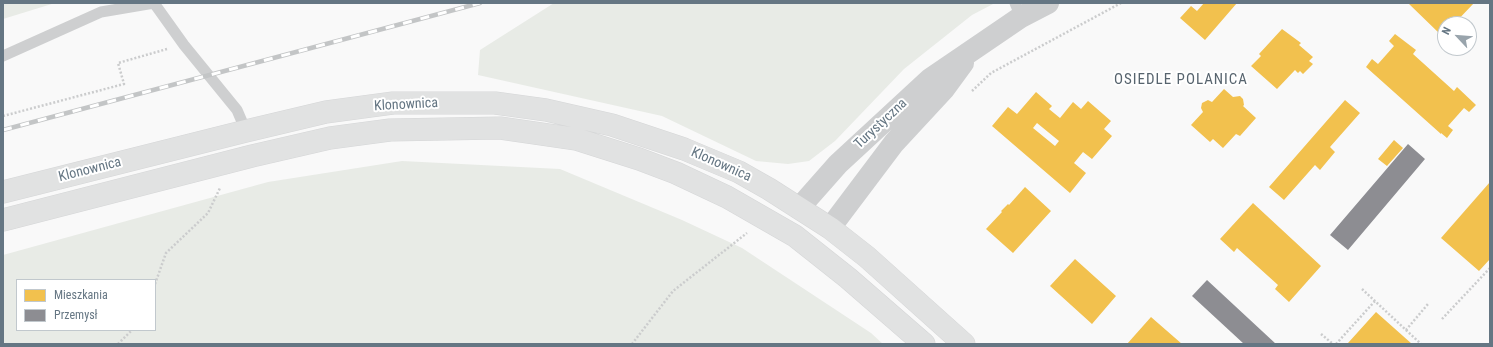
<!DOCTYPE html>
<meta charset="utf-8">
<style>
body{margin:0}
#map{position:relative;width:1493px;height:347px;overflow:hidden;background:#f9f9f9;font-family:"Roboto Condensed",sans-serif}
canvas{display:block}
.frame{position:absolute;inset:0;border:4px solid #657683;pointer-events:none}
.legend{position:absolute;left:16px;top:279px;width:140px;height:52px;box-sizing:border-box;background:#fff;border:1px solid #c1c8cd;margin:0;padding:5px 7px;list-style:none;font-size:12px;color:#657683}
.legend li{display:flex;align-items:center;gap:8px;height:20px}
.legend b{width:20px;border:1px solid #c1c8cd}
.north{position:absolute;left:1437px;top:16px;width:40px;height:40px;box-sizing:border-box;background:#fff;border:1px solid #c1c8cd;border-radius:50%;rotate:296deg;font-size:11px;font-weight:700;line-height:16px;text-align:center;color:#657683}
.north::after{content:'';display:block;margin:auto;width:14px;height:18px;background:#99a4ac;clip-path:polygon(50% 0,100% 100%,50% 72%,0 100%)}
</style>
<div id="map">
<canvas width="1493" height="347"></canvas>
<div class="frame"></div>
<ul class="legend">
<li><b style="height:11px;background:#f2c14e"></b>Mieszkania</li>
<li><b style="height:11px;background:#8d8d92"></b>Przemysł</li>
</ul>
<div class="north">N</div>
</div>
<script>
const g = document.querySelector('canvas').getContext('2d');
g.lineJoin = 'round';
function paint(path, color) { g.fillStyle = color; g.fill(path, 'evenodd'); }
function trace(path, color, width, dash) { g.strokeStyle = color; g.lineWidth = width; g.lineCap = dash ? 'butt' : 'round'; g.setLineDash(dash || []); g.stroke(path); }
function label(font, color, halo, rows, align = 'center') {
  g.font = font + ' "Roboto Condensed",sans-serif'; g.lineWidth = 4; g.setLineDash([]); g.textBaseline = 'middle'; g.strokeStyle = halo; g.fillStyle = color; for (const [text, x, y, turn = 0] of rows) {
    g.save(); g.translate(x, y); g.rotate((+turn || 0) * Math.PI / 180); g.textAlign = isNaN(turn) ? turn : align; if (halo) g.strokeText(text, 0, 0); g.fillText(text, 0, 0); g.restore();
  }
}
paint(new Path2D(`
 M3,3H55L3,19Z
 M554,3H995L972,15L904,69L835,141L809,161L788,164L756,161L662,116L478,75L480,50Z
 M402,161L560,169L682,220L742,248L871,333L883,344H3V255L268,182ZM17,280H155V330H17Z`), '#e8ebe6');
paint(new Path2D(`
 M1204,3H1237L1205,40L1180,18L1191,6L1197,11Z
 M1408,3H1474L1454,24H1445V33L1442,36Z
 M1282,29L1301,43L1299,45L1313,57L1309,61L1313,64L1303,74L1300,71L1298,73L1295,70L1277,89L1251,66L1261,56L1259,54Z
 M1395,34L1416,50L1413,54L1454,91L1457,87L1476,105L1469,112L1464,108L1448,126L1453,130L1447,138L1441,133V134L1366,67L1372,59L1378,64L1394,46L1389,41Z
 M1224,89L1233,97L1240,96L1243,99L1244,105L1243,106L1256,118L1240,136L1236,134L1223,148L1213,139L1210,142L1191,125L1203,112L1201,108L1202,103L1208,100L1212,102Z
 M1036,92L1052,106L1049,109L1060,118L1073,102L1081,109L1088,101L1111,121L1104,129L1112,136L1092,159L1083,152L1074,163L1086,173L1070,193L992,126L1008,107L1017,114ZM1037,123L1059,141L1055,146L1033,128Z
 M1345,100L1360,113L1330,147L1335,152L1320,170L1315,165L1284,200L1269,187Z
 M1394,140L1403,148L1387,166L1378,159Z
 M1490,182V259L1479,271L1441,238Z
 M1025,187L1051,211L1013,253L986,229L1002,212L1001,211L1008,204L1009,205Z
 M1253,203L1321,266L1289,302L1275,289L1278,285L1237,248L1234,252L1220,239Z
 M1075,259L1116,296L1092,324L1050,286Z
 M1376,312L1412,344H1349L1348,343Z
 M1151,317L1182,344H1127Z`), '#f2c14e');
paint(new Path2D(`
 M1408,144L1425,159L1348,250L1330,235Z
 M1207,280L1276,344H1244L1192,296Z`), '#8d8d92');
const secondary = new Path2D(`
 M3,192L246,131L326,112L393,103H495L546,110L612,125L684,149L739,172L769,189L830,228L867,257L964,344
 M3,220L252,156L330,138L390,130L500,128L576,139L639,159L676,173L727,197L795,236L848,278L924,344`);
trace(secondary, '#d5d6d7', 23);
trace(new Path2D(`
 M972,91L991,73L1121,3
 M3,116L124,84L118,63L167,49
 M155,284L166,253L208,213L220,188
 M1362,289L1406,330L1428,304
 M1442,319L1490,268
 M1406,330L1421,344
 M1321,334L1333,344
 M118,344L132,330
 M632,344L673,291L747,233
 M1336,344L1375,301`), '#cbcccd', 2.5, [2, 2]);
trace(new Path2D(`
 M154,3L184,45L237,110L246,131
 M1015,3L1021,17
 M3,56L101,12L154,3`), '#cecfd0', 11);
trace(new Path2D(`
 M800,207L838,164L930,79L1021,17L1048,3
 M830,228L894,143L944,89L963,63`), '#cecfd0', 22);
trace(secondary, '#e1e2e2', 22);
const rail = new Path2D(`
 M3,130L480,3`);
trace(rail, '#c3c5c6', 4.5);
trace(rail, '#fff', 3, [9]);
label('14px', '#657683', '#fff', [
 ["Klonownica",406,105,-3],
 ["Turystyczna",881,124,-43],
 ["Klonownica",721,165,24],
 ["Klonownica",90,170,-14]
]);
g.letterSpacing = '1px';
label('15px', '#57646e', '#fff', [
 ["OSIEDLE POLANICA",1181,80]
]);
g.letterSpacing = '0px';
</script>
